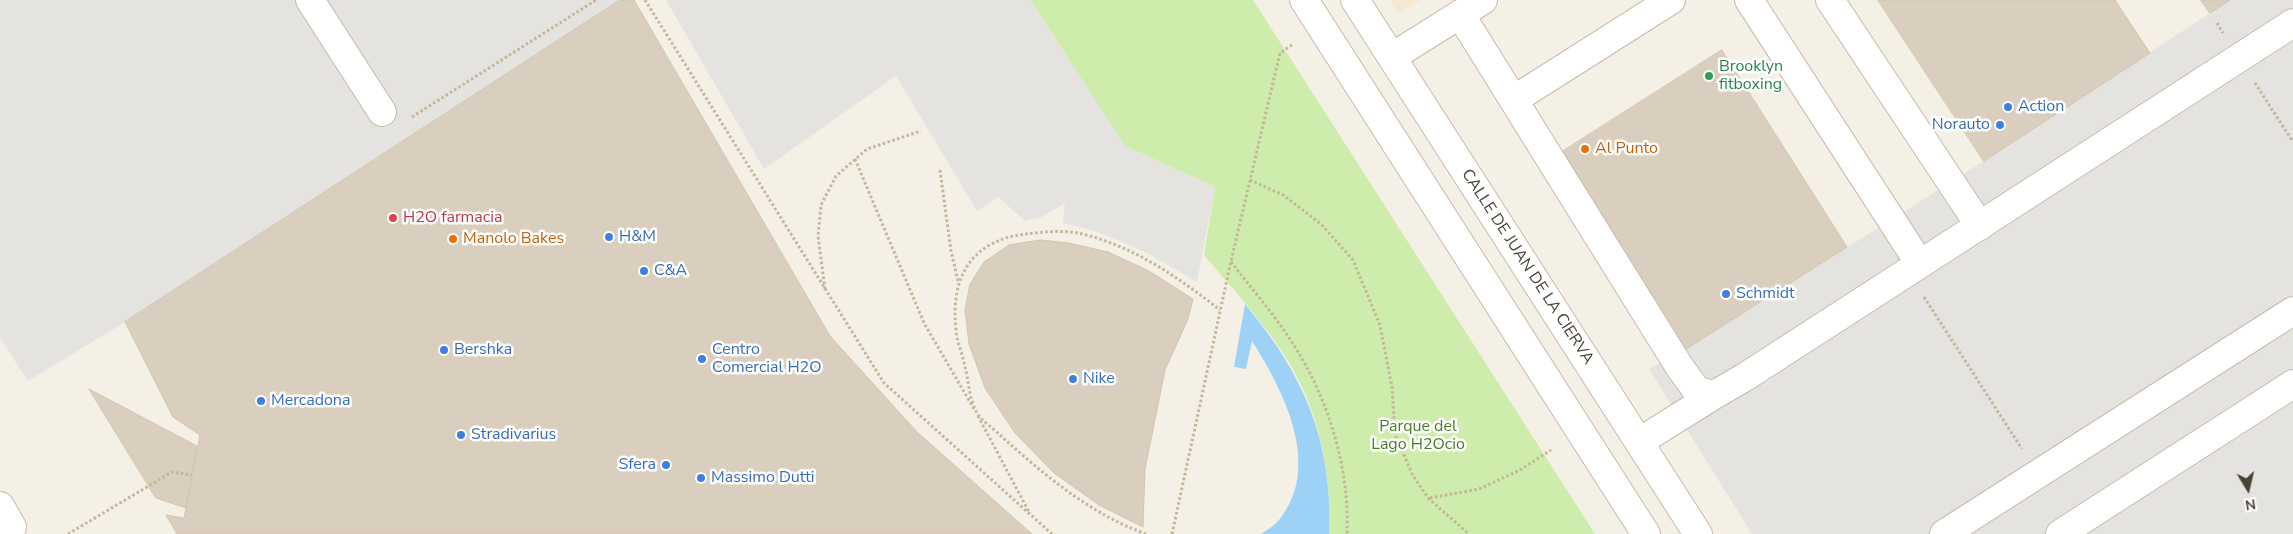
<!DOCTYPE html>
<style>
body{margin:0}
#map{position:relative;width:2293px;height:534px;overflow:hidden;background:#f5f0e6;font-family:"Nunito Sans",sans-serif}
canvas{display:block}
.north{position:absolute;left:2223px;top:464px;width:50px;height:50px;-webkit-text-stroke:4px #fff;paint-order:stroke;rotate:171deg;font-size:14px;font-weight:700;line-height:20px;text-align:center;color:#484135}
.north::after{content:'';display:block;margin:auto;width:18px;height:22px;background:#484135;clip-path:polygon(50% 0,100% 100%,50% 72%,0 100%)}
</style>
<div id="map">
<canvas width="2293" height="534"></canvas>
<div class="north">N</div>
</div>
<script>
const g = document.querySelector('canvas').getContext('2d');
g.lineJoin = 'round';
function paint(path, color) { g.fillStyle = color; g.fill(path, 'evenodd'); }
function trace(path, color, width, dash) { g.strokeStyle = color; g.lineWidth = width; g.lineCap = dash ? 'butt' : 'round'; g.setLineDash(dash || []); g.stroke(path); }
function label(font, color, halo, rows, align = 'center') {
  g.font = font + ' "Nunito Sans",sans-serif'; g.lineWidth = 5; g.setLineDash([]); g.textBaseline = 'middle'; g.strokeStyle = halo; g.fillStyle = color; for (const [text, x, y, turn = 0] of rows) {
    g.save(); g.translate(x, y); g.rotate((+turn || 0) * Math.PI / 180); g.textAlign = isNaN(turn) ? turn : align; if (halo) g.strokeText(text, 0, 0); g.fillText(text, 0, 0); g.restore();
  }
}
paint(new Path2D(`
 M1390,0H1421L1398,13Z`), '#f8e8d0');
paint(new Path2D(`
 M1030,0H1253L1595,534H1329C1332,470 1318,406 1283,353C1260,318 1231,287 1204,255L1215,187L1125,146Z`), '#ceecac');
paint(new Path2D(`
 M0,0H620L125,322L28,381L0,338Z
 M666,0H1030L1125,146L1215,187L1197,282L1147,253L1098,232L1063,223L1065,203L1042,217L1025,221L998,197L977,211L896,76L764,169Z
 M2230,0H2293V534H1752L1649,369L1683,351L1984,161Z`), '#e5e3df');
paint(new Path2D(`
 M1245,304C1304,375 1333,441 1329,534H1261C1267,530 1275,525 1279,520C1323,466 1283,390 1252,341L1246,369L1234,367Z`), '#9ed1f6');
const building = new Path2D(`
 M620,0H634L830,336L917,432L1032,534H177L166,515L184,518L200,435L173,417L125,322Z
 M1878,0H2115L2150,53L1984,161Z
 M2201,0H2230L2210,13Z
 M1722,50L1847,247L1683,351L1557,155Z
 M1041,240L1069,243L1108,252L1149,271L1193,299L1188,319L1165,370L1145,469L1143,527L1099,505L1054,473L1015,433L985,388L969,344L965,310L970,284L984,262L1009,245Z
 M89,389L197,446L186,508L156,498Z`);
paint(building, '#dacfbe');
trace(building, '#d2c4ad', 1);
const minor = new Path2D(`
 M310,0L382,112
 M1304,0L1646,534
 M1355,0L1698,534
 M1749,0L1920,264
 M1830,0L1980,226
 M1460,14L1679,366L1697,391L1714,395L1745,377L2293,23
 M1392,57L1483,0
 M1515,99L1671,0
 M1639,442L1714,395
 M0,506L12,527
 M1944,534L2293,311
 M2060,534L2293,384`);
trace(minor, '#c4bbab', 30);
trace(new Path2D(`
 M645,0L884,383L1052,534
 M2217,23L2223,33
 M2255,83L2293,142
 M412,117L596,0
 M855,159L924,323L974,409
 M940,170L951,251L959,285
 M1250,180L1283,195L1321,224L1353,260L1380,325L1392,387L1395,434L1413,476L1429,499L1469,534
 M1231,262C1248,284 1267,306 1283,329C1325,388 1350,462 1347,534
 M825,289L818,236L821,205L836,176L867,149L921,131
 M1924,297L2022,449
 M978,416L1029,512
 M1430,498L1479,489L1520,470L1551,450
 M68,534L172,472L192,475
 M1146,534C1090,514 1043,474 1000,435C993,428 980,420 976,411C969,399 969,381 965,367C963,355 957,343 956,330C950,278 971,240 1026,234C1042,232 1062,230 1078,233C1132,245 1178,277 1220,310
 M1172,534L1231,261L1280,53L1292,45`), '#c4b598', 3, [2.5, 2.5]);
trace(minor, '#fff', 28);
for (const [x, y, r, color] of [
 [1709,76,5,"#2e9e5b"],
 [2008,107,5,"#3f7fe0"],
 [2000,125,5,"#3f7fe0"],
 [1585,149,5,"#e8710a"],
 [393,218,5,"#e0444e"],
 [609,237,5,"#3f7fe0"],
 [453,239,5,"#e8710a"],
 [644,271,5,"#3f7fe0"],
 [1726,294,5,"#3f7fe0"],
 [444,350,5,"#3f7fe0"],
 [702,359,5,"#3f7fe0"],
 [1073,379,5,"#3f7fe0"],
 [261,401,5,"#3f7fe0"],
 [461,435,5,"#3f7fe0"],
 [666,465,5,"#3f7fe0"],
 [701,478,5,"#3f7fe0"]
]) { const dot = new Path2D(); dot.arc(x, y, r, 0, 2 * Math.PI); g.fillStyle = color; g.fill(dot); trace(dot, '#fff', 2); }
label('16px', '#27864d', '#fff', [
 ["Brooklyn",1719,67],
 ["fitboxing",1719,85]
], 'left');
label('16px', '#366cbe', '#fff', [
 ["Action",2018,107],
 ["Norauto",1990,125,"right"],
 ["H&M",619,237],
 ["C&A",654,271],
 ["Schmidt",1736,294],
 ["Bershka",454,350],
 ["Centro",712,350],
 ["Comercial H2O",712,368],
 ["Nike",1083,379],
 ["Mercadona",271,401],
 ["Stradivarius",471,435],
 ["Sfera",656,465,"right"],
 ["Massimo Dutti",711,478]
], 'left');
label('16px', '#c56008', '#fff', [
 ["Al Punto",1595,149],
 ["Manolo Bakes",463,239]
], 'left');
label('16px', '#be3a42', '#fff', [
 ["H2O farmacia",403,218]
], 'left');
label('16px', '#484135', '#fff', [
 ["CALLE DE JUAN DE LA CIERVA",1527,267,57]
]);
label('16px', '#457f23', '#fff', [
 ["Parque del",1418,427],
 ["Lago H2Ocio",1418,445]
]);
</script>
